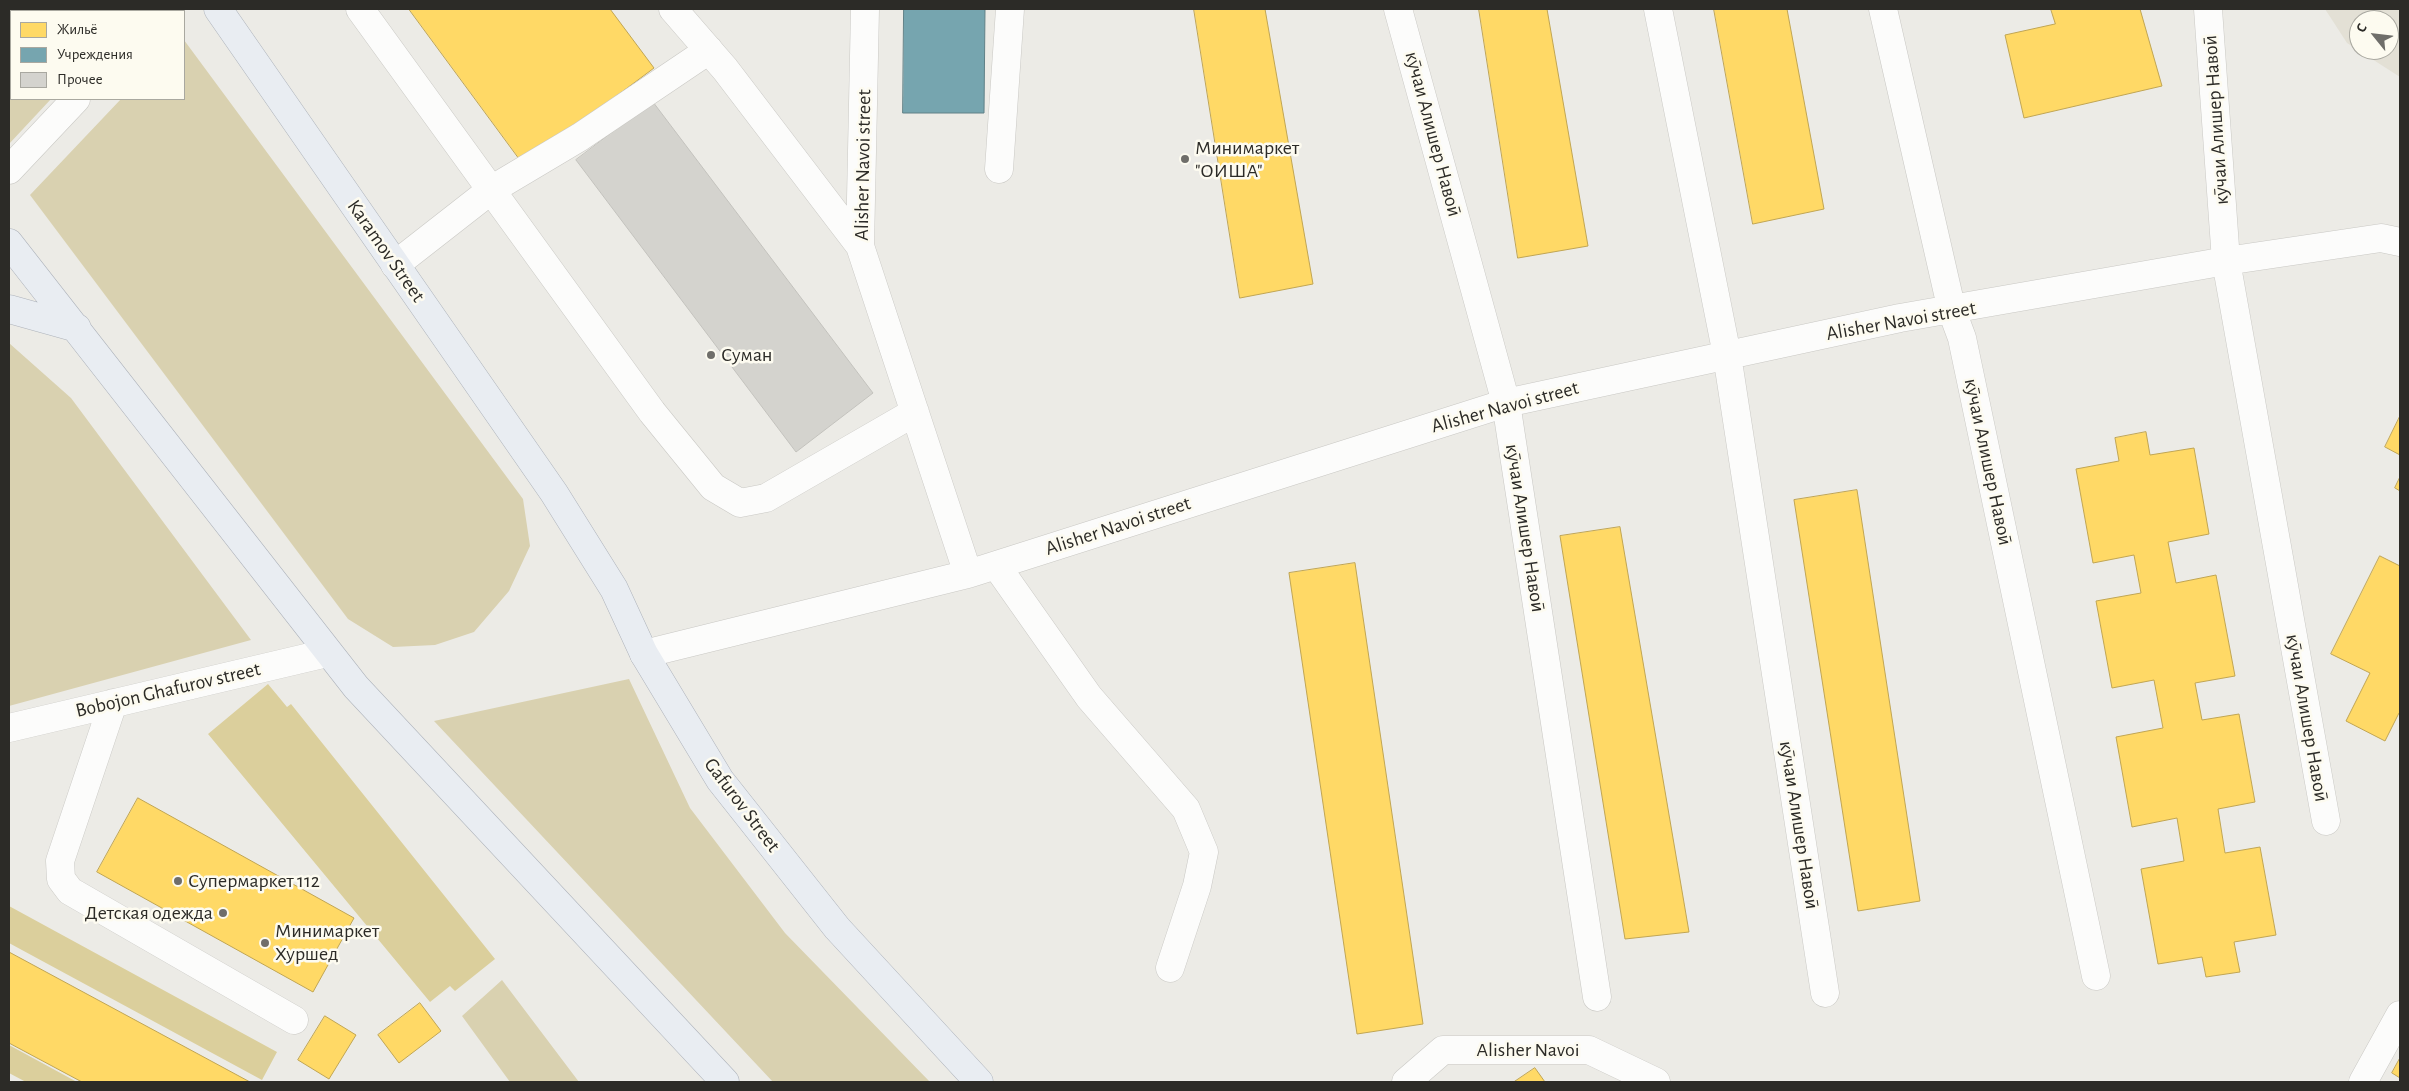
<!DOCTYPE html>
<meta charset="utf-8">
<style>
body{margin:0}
#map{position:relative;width:2409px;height:1091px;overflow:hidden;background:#ecebe6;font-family:"Alegreya Sans",sans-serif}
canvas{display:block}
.frame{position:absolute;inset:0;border:10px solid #2c2b27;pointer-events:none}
.legend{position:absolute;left:10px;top:10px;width:175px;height:90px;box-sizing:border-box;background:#fdfbf0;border:1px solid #a9a8a0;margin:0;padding:6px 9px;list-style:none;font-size:15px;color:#2c2b27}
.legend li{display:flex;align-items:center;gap:10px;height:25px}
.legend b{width:25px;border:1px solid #a9a8a0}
.north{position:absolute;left:2349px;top:10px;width:50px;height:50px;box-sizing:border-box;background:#fdfbf0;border:1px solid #a9a8a0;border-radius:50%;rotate:299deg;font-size:14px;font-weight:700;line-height:20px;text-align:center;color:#2c2b27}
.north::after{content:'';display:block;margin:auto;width:18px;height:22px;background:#6f6e6a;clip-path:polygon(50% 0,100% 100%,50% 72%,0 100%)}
</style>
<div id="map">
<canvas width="2409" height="1091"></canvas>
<div class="frame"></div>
<ul class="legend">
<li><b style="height:14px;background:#ffd966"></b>Жильё</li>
<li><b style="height:14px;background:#76a5af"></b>Учреждения</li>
<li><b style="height:14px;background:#d4d3ce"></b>Прочее</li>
</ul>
<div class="north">С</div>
</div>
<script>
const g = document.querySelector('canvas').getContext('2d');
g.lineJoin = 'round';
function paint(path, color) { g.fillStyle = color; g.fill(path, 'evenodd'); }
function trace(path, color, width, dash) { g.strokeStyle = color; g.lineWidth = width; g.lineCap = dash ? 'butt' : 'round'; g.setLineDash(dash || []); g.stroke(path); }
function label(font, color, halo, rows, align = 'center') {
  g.font = font + ' "Alegreya Sans",sans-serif'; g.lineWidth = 5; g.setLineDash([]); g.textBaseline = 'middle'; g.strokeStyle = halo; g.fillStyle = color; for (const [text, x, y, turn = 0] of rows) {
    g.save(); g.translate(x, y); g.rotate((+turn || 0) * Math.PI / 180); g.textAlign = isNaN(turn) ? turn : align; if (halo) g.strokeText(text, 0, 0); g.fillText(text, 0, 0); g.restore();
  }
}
paint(new Path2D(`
 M2325,9H2400V77L2347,43ZM2359,20H2389V50H2359Z`), '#e3e0d5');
paint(new Path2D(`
 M9,9H102L101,11H11V99H51L9,144Z
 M184,40L523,499L530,546L509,591L474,632L435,645L393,647L348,619L30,195L121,99H184Z
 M9,343L71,398L251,640L9,706Z
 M629,679L690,808L785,933L930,1082H773L434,721Z
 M502,980L579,1082H510L462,1016Z`), '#d9d1b0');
paint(new Path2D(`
 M268,684L287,707L291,704L495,959L455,991L450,986L430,1002L208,734Z
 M9,906L277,1052L262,1080L9,943Z
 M9,1045L77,1082H26L9,1073Z`), '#dbcf9c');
const homes = new Path2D(`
 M409,9H610L654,68L524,165Z
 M1194,9H1265L1313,284L1240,298Z
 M1479,9H1547L1588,246L1518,258Z
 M1714,9H1787L1824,209L1753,224Z
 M2051,9H2140L2162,86L2024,118L2005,35L2055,24Z
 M2400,416V455L2385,447Z
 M2146,432L2150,455L2194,448L2209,534L2168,542L2176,583L2216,575L2235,676L2195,683L2202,720L2239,714L2255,802L2218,809L2225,853L2260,847L2276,935L2234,942L2240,972L2206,977L2202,957L2158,964L2141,869L2184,861L2177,818L2132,827L2116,737L2163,728L2154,680L2112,688L2096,601L2141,593L2134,555L2093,563L2076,469L2119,461L2115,438Z
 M2400,477V491L2395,488Z
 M1857,490L1920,901L1858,911L1794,500Z
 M1620,527L1689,932L1625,939L1560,536Z
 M2380,556L2400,566V714L2399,713L2385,741L2346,721L2370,673L2331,654Z
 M1355,563L1423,1024L1357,1034L1289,573Z
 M138,798L354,918L313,992L97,872Z
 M9,952L250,1082H82L9,1043Z
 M420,1003L441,1031L399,1063L378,1035Z
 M325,1016L356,1035L329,1079L298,1060Z
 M2400,1058V1078L2392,1073Z
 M1535,1068L1545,1082H1514Z`);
paint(homes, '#ffd966');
trace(homes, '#c0a553', 1);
const public = new Path2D(`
 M904,9H985L984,113H903Z`);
paint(public, '#76a5af');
trace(public, '#608086', 1);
const building = new Path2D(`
 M653,102L873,393L796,452L576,160Z`);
paint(building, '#d4d3ce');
trace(building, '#c3c2bd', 1);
const minor = new Path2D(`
 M360,9L652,412L713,487L740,503L766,498L915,412
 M673,9L725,69L860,246
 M865,9L860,246L968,574
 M1398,9L1506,403L1597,997
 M1658,9L1727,355L1825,993
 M1883,9L1952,311L1962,338L2096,976
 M2208,9L2226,261L2326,821
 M159,11L162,9
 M999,169L1010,9
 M9,170L76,99
 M395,265L491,190L580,137L709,50
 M996,565L1089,697L1186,809L1204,852L1197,886L1170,968
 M644,654L968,574L1506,403L1900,318L2226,261L2381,238L2400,242
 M113,703L60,861L61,879L70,891L294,1020
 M9,728L327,653
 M1406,1082L1443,1050H1589L1656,1082
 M2363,1082L2400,1015`);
const major = new Path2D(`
 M218,9L554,493L614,589L644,654L720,780L837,928L979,1082
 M9,243L356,687L725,1082
 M9,309L77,328`);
trace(minor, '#c9c8c4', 29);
trace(major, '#adb2ba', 29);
trace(minor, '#fcfcfb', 28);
trace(major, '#e9edf2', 28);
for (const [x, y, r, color] of [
 [1185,159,5,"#6f6e6a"],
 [711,355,5,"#6f6e6a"],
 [178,881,5,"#6f6e6a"],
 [223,913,5,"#6f6e6a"],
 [265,943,5,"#6f6e6a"]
]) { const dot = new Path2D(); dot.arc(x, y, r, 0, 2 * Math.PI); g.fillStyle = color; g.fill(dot); trace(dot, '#fdfbf0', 2); }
label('20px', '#2c2b27', '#fdfbf0', [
 ["кӯчаи Алишер Навоӣ",2216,120,-94],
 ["кӯчаи Алишер Навоӣ",1433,134,75],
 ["Alisher Navoi street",863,165,-89],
 ["Karamov Street",386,251,55],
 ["Alisher Navoi street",1901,321,-10],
 ["Alisher Navoi street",1505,407,-15],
 ["кӯчаи Алишер Навоӣ",1988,462,78],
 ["Alisher Navoi street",1118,526,-18],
 ["кӯчаи Алишер Навоӣ",1525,528,81],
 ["Bobojon Ghafurov street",168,690,-13],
 ["кӯчаи Алишер Навоӣ",2307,718,80],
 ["Gafurov Street",742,805,53],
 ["кӯчаи Алишер Навоӣ",1799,825,81],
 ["Alisher Navoi",1528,1050]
]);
label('20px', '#2c2b27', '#fdfbf0', [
 ["Минимаркет",1195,148],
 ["\"ОИША\"",1195,171],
 ["Суман",721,355],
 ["Супермаркет 112",188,881],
 ["Детская одежда",213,913,"right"],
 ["Минимаркет",275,931],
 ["Хуршед",275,954]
], 'left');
</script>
